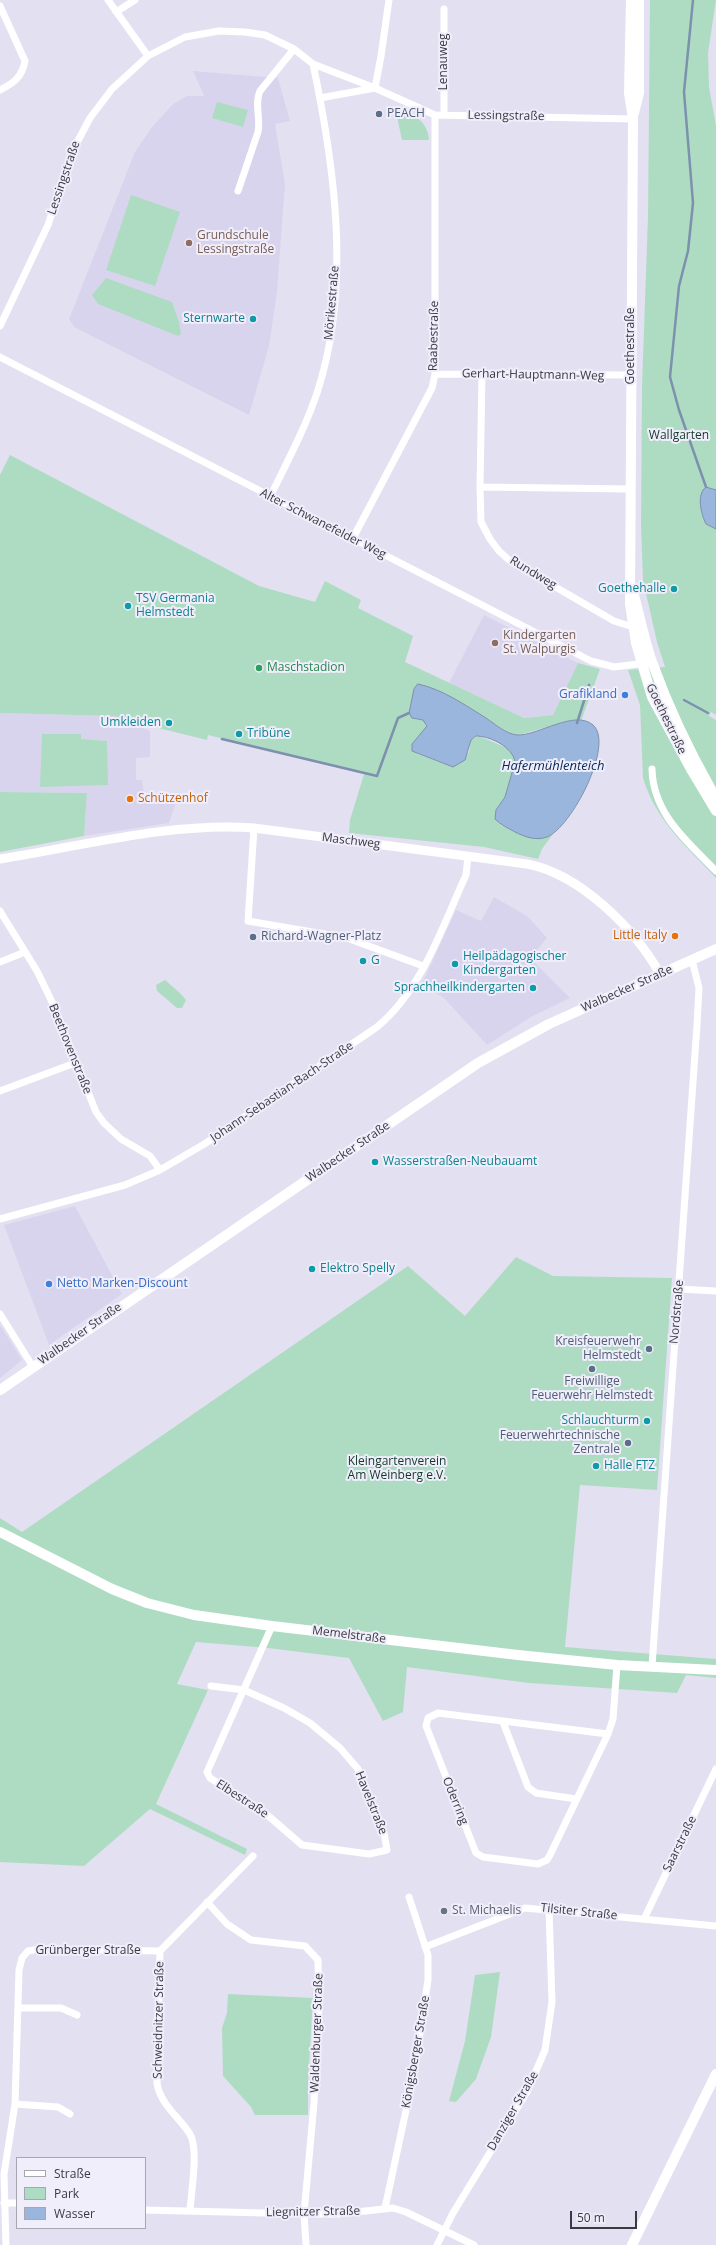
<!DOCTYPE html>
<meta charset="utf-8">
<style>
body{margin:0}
#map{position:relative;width:716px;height:2245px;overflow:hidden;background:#e3e0f2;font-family:"Open Sans",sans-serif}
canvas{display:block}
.legend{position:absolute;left:16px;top:2157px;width:130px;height:72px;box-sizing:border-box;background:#f1eefc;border:1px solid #a8a6b1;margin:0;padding:5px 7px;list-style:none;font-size:12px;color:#3a3940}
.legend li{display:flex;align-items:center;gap:8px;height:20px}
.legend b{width:20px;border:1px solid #a8a6b1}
.scale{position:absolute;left:570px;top:2211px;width:67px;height:18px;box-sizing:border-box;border:2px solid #3a3940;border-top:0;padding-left:5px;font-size:12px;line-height:14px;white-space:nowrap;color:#3a3940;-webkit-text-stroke:3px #f1eefc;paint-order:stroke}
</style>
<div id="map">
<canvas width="716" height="2245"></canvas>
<ul class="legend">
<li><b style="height:5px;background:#fff"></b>Straße</li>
<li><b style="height:11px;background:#aedcc2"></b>Park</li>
<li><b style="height:11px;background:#9ab6dd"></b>Wasser</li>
</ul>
<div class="scale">50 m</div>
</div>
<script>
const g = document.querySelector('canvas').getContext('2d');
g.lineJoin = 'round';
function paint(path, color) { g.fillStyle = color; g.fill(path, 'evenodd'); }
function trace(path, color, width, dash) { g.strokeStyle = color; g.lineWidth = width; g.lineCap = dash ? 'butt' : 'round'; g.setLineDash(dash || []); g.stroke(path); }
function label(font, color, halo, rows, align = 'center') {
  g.font = font + ' "Open Sans",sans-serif'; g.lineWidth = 4; g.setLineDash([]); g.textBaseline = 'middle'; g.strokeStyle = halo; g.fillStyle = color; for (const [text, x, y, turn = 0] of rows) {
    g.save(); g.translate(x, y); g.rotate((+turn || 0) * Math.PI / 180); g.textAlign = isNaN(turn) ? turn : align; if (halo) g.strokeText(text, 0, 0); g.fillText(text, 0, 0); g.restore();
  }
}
paint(new Path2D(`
 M193,71L278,78L290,121L275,124L285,184L277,292L269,346L249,415L74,327L69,319L135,152L152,127L173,104L187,96H204Z
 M484,615L578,663L553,715L524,718L449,683Z
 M0,713L114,716L150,731V757L136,758V780H142L145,801L176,802L169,823L84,836L87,793L0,792Z
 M494,897L527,916L547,938L530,958L570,998L531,1017L487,1045L444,998L422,984L456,910L481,921Z
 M75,1206L122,1294L49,1345L4,1225Z
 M0,1325L22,1360L0,1378Z`), '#d9d4ed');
paint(new Path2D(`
 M650,0H716L708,53L709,87L716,126V490L706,487C700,501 697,522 716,529V715L711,712L709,716L716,720V878C686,846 656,821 643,778L640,705L628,670L665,667L657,642L643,580L641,526L642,386L648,216Z
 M217,102L248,110L243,127L212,118Z
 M395,107C412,114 428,120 429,140H402Z
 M131,195L180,212L155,286L106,270Z
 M106,278L172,302L179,322L181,334L178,336L98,304L92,295Z
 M10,455L259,586L315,602L325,581L361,600L358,608L413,636L405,662L524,718L553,715L578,663L600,669L581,721L567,722L518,735L510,734C495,724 430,681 416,685L415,719L423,720L427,724L426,729L412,744L418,754L453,767L469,752L471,740L479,736L507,748L515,757V762L505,797L496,810L499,823C515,833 535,843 553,834L542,849L538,859L484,847L349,833L350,820L364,774L208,735L207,740L142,724L141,728L114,716L0,713V475Z
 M42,734H81V739L107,741L108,785L40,787Z
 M0,792L87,793L84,836L0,852Z
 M165,980L180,993L186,1000L182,1008H177L157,991L156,985Z
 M516,1257L553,1276L672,1278L657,1490L580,1485L565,1647L716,1659V1678L686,1675L677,1693L529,1683L407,1667L403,1712L383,1721L349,1658L268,1648L196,1642L177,1684L208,1690L156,1804L247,1849L245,1855L150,1809L84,1866L0,1862V1518L22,1532L408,1266L465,1316Z
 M500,1972L491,2037L476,2079L456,2102L449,2101L465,2041L475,1975Z
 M228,1994L313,1998L308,2081V2115H255L251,2107L223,2076L222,2028L227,2013Z`), '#aedcc2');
const water = new Path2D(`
 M706,487L716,490V529L706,524C701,514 696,494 706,487Z
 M418,684C442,689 465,705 486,718C495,724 506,734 517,735C538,736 575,709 593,725C615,744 571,828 547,837C536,841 525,837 515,832C508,828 501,825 495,819L496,810L505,797L515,762C513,747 490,736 476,736L471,740L465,760L453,767L412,751V744L427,726L423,720L412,718L409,713L414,689Z`);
paint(water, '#9ab6dd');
trace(water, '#7d90ae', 1);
trace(new Path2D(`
 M693,0L684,92L693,203L688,251L679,286L670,377L679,410L706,487
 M684,700L708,713
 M577,723L589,685
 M222,739L377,776L398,718L409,713`), '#7d90ae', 2.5);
trace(new Path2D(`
 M108,0L148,56
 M0,6L25,61C22,77 14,83 0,90
 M444,9V115
 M116,12L135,0
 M320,98L375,88L381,56L389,0
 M238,191L258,132C261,118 254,104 260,91L294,49
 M0,326L48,225L71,154L90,118L112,89L148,56L185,37L219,31L245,32L265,35L294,49L313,64L375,88L435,115L633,119
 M0,357L591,661L614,667L646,663
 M435,374L631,375
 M480,487L482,374
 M629,489L480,487L481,522L490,539L499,551L509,560L614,621L633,627
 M270,497C287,462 306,427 318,390C351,286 335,168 313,64
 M353,538L432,388L435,374V115
 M652,769C653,814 687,841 716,871
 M254,828L248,921L347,938L423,966
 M0,911L37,971L53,1004L96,1112L104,1123L121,1139L150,1156L160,1170
 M0,962L25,952
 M0,1091L75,1063
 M0,1219L125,1185L160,1170L206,1143L377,1027C422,990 442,927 466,875L468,856
 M679,1289L716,1291
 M0,1314L33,1367
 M652,1666L697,1025L699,988L692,960
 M211,1686L244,1690L284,1708L310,1723L340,1748L358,1769L384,1833L387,1850L369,1854L302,1845L265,1813L210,1778L207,1772L272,1626
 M503,1722L528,1787L536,1793L576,1799
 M608,1734L550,1855L547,1860L538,1864L483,1857L476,1853L426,1726L428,1718L438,1713L608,1734L613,1719L617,1665
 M207,1902L227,1924L251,1940L305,1946L318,1960L319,2005L314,2103L304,2214L306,2245
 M644,1919L716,1769
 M425,1947L525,1908L716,1926
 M20,2008H61L77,2015
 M15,2104L58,2107L70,2114
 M4,2203H17
 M385,2208L413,2078L428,1980V1955L409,1897
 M145,2210L304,2214H338L393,2208L406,2212L474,2245
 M190,2211C191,2192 199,2150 190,2134C179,2117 160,2104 157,2083L160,1951L253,1856
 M6,2245L4,2174L15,2104L19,1970L22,1958L28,1951L39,1949L160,1951
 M437,2245L453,2213L527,2092L545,2050L552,2002L549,1909`), '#fff', 7);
trace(new Path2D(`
 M0,859C83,846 170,822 254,828L527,864C580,874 635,929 660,974`), '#fff', 9);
trace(new Path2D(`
 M631,0L629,93L633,119L630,604L636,643L652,697L692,771L716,811
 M634,113L639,93V0
 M633,591C639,614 644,639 652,662C669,709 691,755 716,798
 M0,1390L478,1063L549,1024L716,949
 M0,1532L112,1589L147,1603L194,1615L272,1626L518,1655L617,1665L716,1670
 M632,2245L716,2074`), '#fff', 10);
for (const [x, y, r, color] of [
 [379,114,4,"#5c6f8a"],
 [189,243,4,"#8d6e63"],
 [253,319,4,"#0f9aa8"],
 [674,589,4,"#0f9aa8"],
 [128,606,4,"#0f9aa8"],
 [495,643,4,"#8d6e63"],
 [259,668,4,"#2e9e5b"],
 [625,695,4,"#3f7fe0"],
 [169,723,4,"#0f9aa8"],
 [239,734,4,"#0f9aa8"],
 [130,799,4,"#e8710a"],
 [675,936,4,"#e8710a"],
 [253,937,4,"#5c6f8a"],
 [363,961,4,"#0f9aa8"],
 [455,964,4,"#0f9aa8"],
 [533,988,4,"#0f9aa8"],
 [375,1162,4,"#0f9aa8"],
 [312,1269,4,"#0f9aa8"],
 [49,1284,4,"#3f7fe0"],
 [649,1349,4,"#5c6f8a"],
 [592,1369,4,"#5c6f8a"],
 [647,1421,4,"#0f9aa8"],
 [628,1443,4,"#5c6f8a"],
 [596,1466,4,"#0f9aa8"],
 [444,1911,4,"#6b7280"]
]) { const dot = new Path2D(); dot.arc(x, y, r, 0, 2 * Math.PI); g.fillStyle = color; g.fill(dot); trace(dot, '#f1eefc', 1.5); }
label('12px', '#3a3940', '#f1eefc', [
 ["Lenauweg",444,62,-90],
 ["Lessingstraße",506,116,1],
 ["Lessingstraße",64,178,-71],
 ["Mörikestraße",332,303,-85],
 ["Raabestraße",434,336,-89],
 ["Goethestraße",631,346,-90],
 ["Gerhart-Hauptmann-Weg",533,375,1],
 ["Alter Schwanefelder Weg",323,524,27],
 ["Rundweg",533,573,31],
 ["Goethestraße",666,719,64],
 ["Maschweg",351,841,7],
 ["Walbecker Straße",627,989,-24],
 ["Beethovenstraße",70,1049,68],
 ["Johann-Sebastian-Bach-Straße",282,1092,-34],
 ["Walbecker Straße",348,1152,-34],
 ["Nordstraße",677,1312,-85],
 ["Walbecker Straße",80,1334,-35],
 ["Memelstraße",349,1635,7],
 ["Elbestraße",242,1799,33],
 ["Oderring",455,1801,68],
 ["Havelstraße",371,1803,68],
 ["Saarstraße",680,1844,-64],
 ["Tilsiter Straße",579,1912,6],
 ["Grünberger Straße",88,1951],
 ["Schweidnitzer Straße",159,2020,-89],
 ["Waldenburger Straße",317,2033,-88],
 ["Königsberger Straße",416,2052,-80],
 ["Danziger Straße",513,2111,-60],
 ["Liegnitzer Straße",313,2212,-1]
]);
label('12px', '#4e5e75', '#f1eefc', [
 ["PEACH",387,114],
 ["Richard-Wagner-Platz",261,937],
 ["Kreisfeuerwehr",641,1342,"right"],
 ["Helmstedt",641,1356,"right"],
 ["Freiwillige",592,1382,"center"],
 ["Feuerwehr Helmstedt",592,1396,"center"],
 ["Feuerwehrtechnische",620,1436,"right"],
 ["Zentrale",620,1450,"right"]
], 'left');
label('12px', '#785e54', '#f1eefc', [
 ["Grundschule",197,236],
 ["Lessingstraße",197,250],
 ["Kindergarten",503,636],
 ["St. Walpurgis",503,650]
], 'left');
label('12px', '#0d838f', '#f1eefc', [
 ["Sternwarte",245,319,"right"],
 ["Goethehalle",666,589,"right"],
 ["TSV Germania",136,599],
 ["Helmstedt",136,613],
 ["Umkleiden",161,723,"right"],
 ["Tribüne",247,734],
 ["Heilpädagogischer",463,957],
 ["Kindergarten",463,971],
 ["G",371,961],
 ["Sprachheilkindergarten",525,988,"right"],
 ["Wasserstraßen-Neubauamt",383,1162],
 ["Elektro Spelly",320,1269],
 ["Schlauchturm",639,1421,"right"],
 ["Halle FTZ",604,1466]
], 'left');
label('12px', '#113927', '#f1eefc', [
 ["Wallgarten",679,436],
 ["Kleingartenverein",397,1462],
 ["Am Weinberg e.V.",397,1476]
]);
label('12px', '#27864d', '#f1eefc', [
 ["Maschstadion",267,668]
], 'left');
label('12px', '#366cbe', '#f1eefc', [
 ["Grafikland",617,695],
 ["Netto Marken-Discount",57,1284,"left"]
], 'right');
label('12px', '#c56008', '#f1eefc', [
 ["Schützenhof",138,799],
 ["Little Italy",667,936,"right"]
], 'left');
label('12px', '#5b616d', '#f1eefc', [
 ["St. Michaelis",452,1911]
], 'left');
label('italic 13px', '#042958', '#f1eefc', [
 ["Hafermühlenteich",553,766]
]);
</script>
